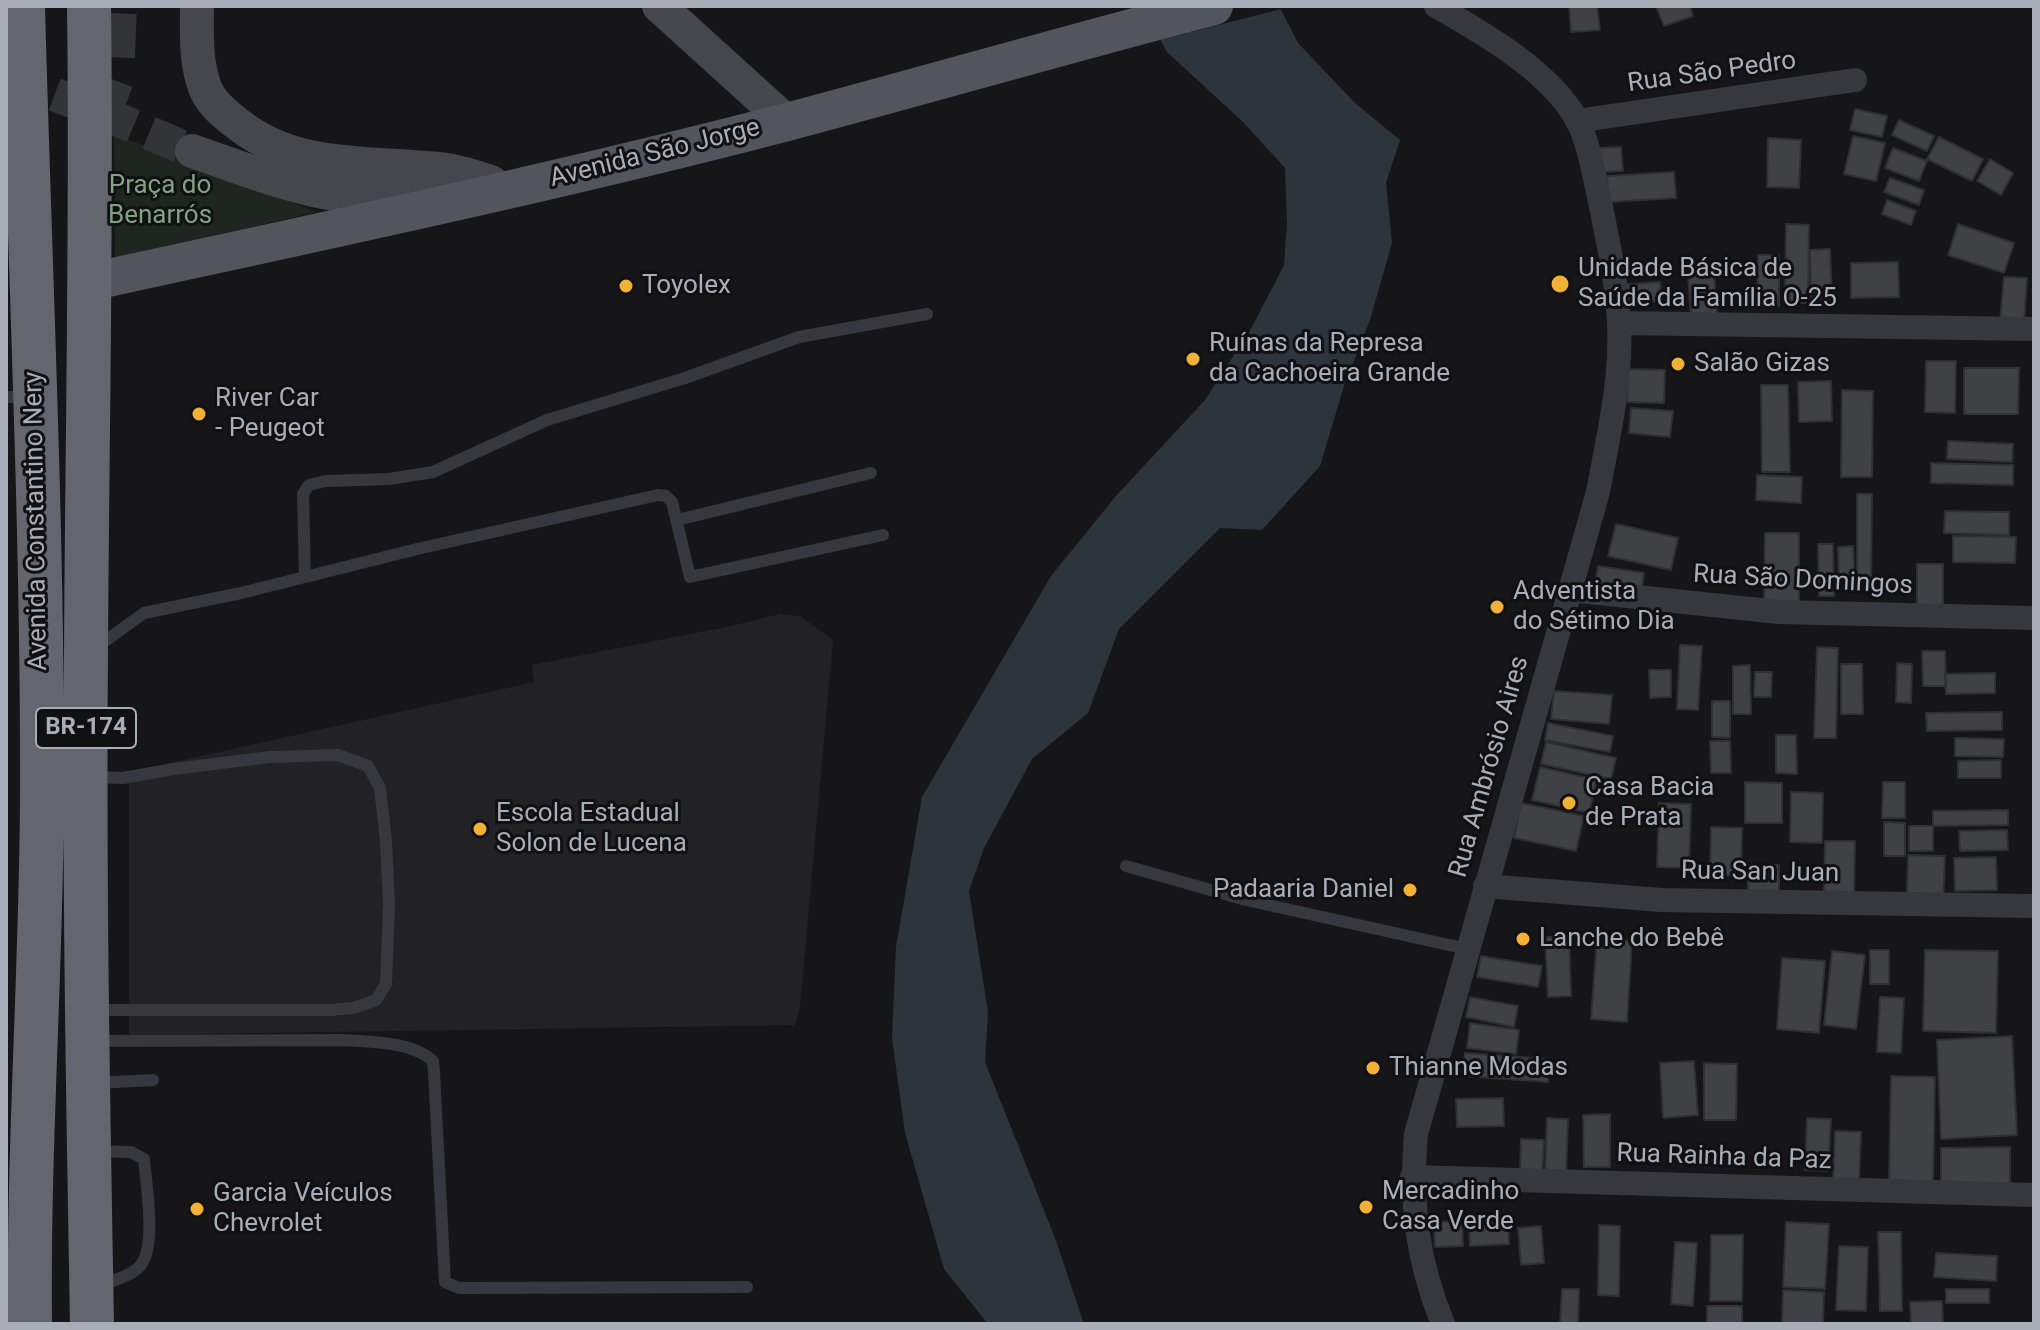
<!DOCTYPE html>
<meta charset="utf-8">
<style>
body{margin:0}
#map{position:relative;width:2040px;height:1330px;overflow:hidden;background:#161618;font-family:Roboto,sans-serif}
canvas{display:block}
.frame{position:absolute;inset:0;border:8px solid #a8adb8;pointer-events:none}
</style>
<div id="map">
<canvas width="2040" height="1330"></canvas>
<div class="frame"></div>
</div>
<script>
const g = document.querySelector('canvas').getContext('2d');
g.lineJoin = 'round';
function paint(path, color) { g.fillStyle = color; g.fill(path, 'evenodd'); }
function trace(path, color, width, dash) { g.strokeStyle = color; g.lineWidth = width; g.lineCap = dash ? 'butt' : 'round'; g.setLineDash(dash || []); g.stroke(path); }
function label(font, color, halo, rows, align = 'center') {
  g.font = font + ' Roboto,sans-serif'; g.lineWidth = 6; g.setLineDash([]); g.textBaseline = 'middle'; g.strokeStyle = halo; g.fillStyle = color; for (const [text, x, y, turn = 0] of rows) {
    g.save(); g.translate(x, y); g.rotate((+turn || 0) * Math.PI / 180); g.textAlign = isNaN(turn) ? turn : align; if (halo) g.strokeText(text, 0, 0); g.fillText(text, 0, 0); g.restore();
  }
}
paint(new Path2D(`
 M780,614L800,616L833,640L800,1007L795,1025L129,1035V772L534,682L532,665L731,626Z`), '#222225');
paint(new Path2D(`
 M114,134L317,212L115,258Z`), '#1e261f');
paint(new Path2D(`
 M1141,6H1279L1298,43L1355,103L1400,140L1386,183L1392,243L1370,320L1344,386L1320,466L1262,530L1220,528L1119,629L1088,713L1032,759L984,848L969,891L988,1012L985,1062L1055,1238L1084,1324H988L944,1269L905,1133L892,1038L896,947L922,797L1051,576L1116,496L1205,400L1252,327L1284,265L1287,223L1285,168L1243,122L1167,52Z`), '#2c353c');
paint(new Path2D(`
 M1137,6H1284L1285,8L1156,41Z`), '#161618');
const building = new Path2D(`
 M1569,6H1597L1600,30L1571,32Z
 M1656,6H1690L1693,16L1664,26Z
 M1855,109L1887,116L1882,137L1850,130Z
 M1899,120L1934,136L1927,151L1892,135Z
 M1853,136L1885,143L1876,181L1844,174Z
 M1939,137L1983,159L1972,181L1927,159Z
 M1768,138L1801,140L1799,188L1767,187Z
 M1621,147L1623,171L1600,172L1598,148Z
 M1893,148L1927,161L1919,181L1885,168Z
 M1990,159L2013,173L2001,195L1977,181Z
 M1674,172L1676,198L1608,202L1607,176Z
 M1890,178L1924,190L1919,205L1884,192Z
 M1887,200L1916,211L1911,225L1882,214Z
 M1786,224L1809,225L1808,303H1785Z
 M1958,224L2014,243L2004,273L1948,255Z
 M1830,249L1832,299H1811L1810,250Z
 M1758,255H1779V306H1757Z
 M1898,262L1899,297L1851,298V263Z
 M1714,274L1717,314L1691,316L1688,276Z
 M2004,277L2027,278L2024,323L2000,322Z
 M1660,282L1662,301L1619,304L1617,285Z
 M1926,361H1956L1955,413L1925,412Z
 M1964,368H2019L2018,414H1964Z
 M1628,369L1665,370L1664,403L1627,402Z
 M1831,381L1832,421L1799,422L1798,382Z
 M1761,385H1788L1790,472H1762Z
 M1842,390L1873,391L1872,477H1841Z
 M1631,408L1673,411L1670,437L1629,433Z
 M1948,441L2013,444L2012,462L1947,459Z
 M1931,463L2013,465V485L1931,483Z
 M1757,475L1802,477L1801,503L1756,500Z
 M1857,494H1872L1871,588L1857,589Z
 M1945,511L2009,512V535L1944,533Z
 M1616,524L1678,538L1671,570L1608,556Z
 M1765,533H1799V606L1764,605Z
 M1953,536L2016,537L2015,563L1953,562Z
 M1818,544H1833L1834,596H1819Z
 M1853,546L1855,590H1839L1838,547Z
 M1917,564H1943V607H1917Z
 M1598,566L1644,573L1641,597L1594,591Z
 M1680,645L1702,646L1698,710L1677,709Z
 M1817,647L1838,648L1836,738H1814Z
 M1922,651H1945L1946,686H1923Z
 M1897,663L1912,664L1911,703L1896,702Z
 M1841,664H1862L1863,714H1841Z
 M1750,665L1751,714H1733V666Z
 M1649,670H1671V697L1650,698Z
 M1755,672H1772L1771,697H1754Z
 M1995,673V693L1946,694L1945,674Z
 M1554,691L1612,695L1609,724L1551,719Z
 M1712,701H1730V738L1712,737Z
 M2002,712V730L1927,731L1926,713Z
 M1548,723L1613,736L1610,752L1545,740Z
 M1776,735H1796L1797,774L1776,773Z
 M1955,738L2004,739L2003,757L1955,756Z
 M1710,741H1730L1731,773H1711Z
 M1546,742L1616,758L1611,779L1541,764Z
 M2001,760V778H1958V761Z
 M1540,767L1597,780L1589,813L1532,800Z
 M1745,782L1782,783V823H1745Z
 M1883,782H1905V818H1882Z
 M1791,792L1823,793L1822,843L1790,842Z
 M1521,803L1584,816L1576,851L1514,838Z
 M1659,803L1691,804L1689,868L1657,867Z
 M2008,810V825L1933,826V811Z
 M1884,822L1905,823V856H1884Z
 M1909,826H1933V851H1909Z
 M1711,827L1742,828L1741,876L1710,875Z
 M2007,830L2008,850L1960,851L1959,831Z
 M1825,841H1855L1854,894H1824Z
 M1908,855L1945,856L1943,902L1907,900Z
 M1996,857L1997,890L1955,891L1954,858Z
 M1748,865H1779V896H1748Z
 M1545,937H1569L1571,996L1548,997Z
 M1597,939L1632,941L1627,1022L1591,1019Z
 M1870,950H1889V984H1870Z
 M1925,950L1998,951L1996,1033L1923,1031Z
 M1832,951L1865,955L1856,1029L1824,1025Z
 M1481,956L1542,966L1538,987L1477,977Z
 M1782,958L1825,961L1819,1033L1777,1029Z
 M1470,997L1518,1006L1514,1027L1466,1017Z
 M1880,997L1904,998L1901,1053L1877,1052Z
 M1470,1023L1519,1030L1516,1054L1467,1048Z
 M2012,1036L2017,1135L1941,1139L1937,1040Z
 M1465,1053L1549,1059L1548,1082L1463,1076Z
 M1694,1061L1698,1115L1663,1118L1660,1063Z
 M1704,1063L1737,1064L1736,1120H1704Z
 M1891,1076L1935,1077L1933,1186H1889Z
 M1503,1098L1504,1126L1457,1127L1456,1099Z
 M1610,1114V1167H1584L1583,1115Z
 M1547,1118L1568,1119L1566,1176L1545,1175Z
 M1807,1118L1831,1119L1828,1171L1805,1170Z
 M1835,1131L1861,1132L1859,1181H1833Z
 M1521,1139L1544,1140L1542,1175L1520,1174Z
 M2010,1147V1187L1941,1188V1148Z
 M1462,1221L1463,1246L1435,1247L1434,1222Z
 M1508,1222L1509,1244L1470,1246L1469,1223Z
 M1786,1222L1829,1224L1825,1289L1783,1287Z
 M1599,1225L1620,1226L1619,1296L1598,1295Z
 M1541,1226L1544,1263L1521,1265L1518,1228Z
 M1878,1232H1901L1902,1311H1880Z
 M1711,1235H1743L1742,1301H1710Z
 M1675,1242L1697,1243L1693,1306L1671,1304Z
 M1839,1246L1868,1247L1866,1311L1836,1310Z
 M1936,1253L1997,1256L1996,1281L1934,1277Z
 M1562,1289H1579L1578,1324H1560Z
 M1946,1289H1989V1303H1946Z
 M1783,1290L1824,1292L1823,1324H1782Z
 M1942,1301L1943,1324H1911L1910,1302Z
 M1707,1306H1742V1324H1707Z`);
paint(building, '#404145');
trace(building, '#303034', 2);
trace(new Path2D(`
 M6,81H18L88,107L192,151`), '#333438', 34, [34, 17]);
trace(new Path2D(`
 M81,105L100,100L107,92L112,79L115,6`), '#333438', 44, [44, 22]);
trace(new Path2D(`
 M6,397H27
 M677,520L871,473
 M305,577L303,494L309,485L326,481L389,479L433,472L547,420L685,378L799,337L927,314
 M97,647L144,613L241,593L417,549L658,495L666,496L672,502L690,577L883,535
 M93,777L123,778L174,769L270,757L338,755L368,766L380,788L386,841L389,904L386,984L376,1000L353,1008L330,1010H94
 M1126,866L1246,900L1467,949
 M93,1041L342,1040C370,1042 411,1041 433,1061L434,1072L445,1282L459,1288L747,1287
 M95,1083L153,1080
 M96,1151L131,1152L144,1159C146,1184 158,1251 138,1268C129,1277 110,1281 98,1286`), '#37383d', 12);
trace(new Path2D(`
 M1436,6C1483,33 1550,71 1577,120C1588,140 1594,174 1599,197C1607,237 1617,281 1619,323C1622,380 1608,437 1598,492L1416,1134C1410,1203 1417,1260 1443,1324
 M1577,121L1855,80
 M1619,323L2034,329
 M1570,590L1779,612L2034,618
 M1485,886L1661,900L2034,906
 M1412,1177L2034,1195`), '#37383d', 24);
trace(new Path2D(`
 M197,6C197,35 195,63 206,90C212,104 227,116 239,125C297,170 369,162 438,169C456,170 474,177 491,182
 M659,6L787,122
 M192,151C271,178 342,210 428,194`), '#45474d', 34);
trace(new Path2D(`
 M90,282C323,231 557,182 787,122C930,84 1071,43 1214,6`), '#53555c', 38);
trace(new Path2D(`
 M23,6C30,271 43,536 42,801C41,975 28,1149 30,1324
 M89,6C92,222 87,439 86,655C84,878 88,1101 92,1324`), '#63666e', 44);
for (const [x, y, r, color] of [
 [1560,284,10,"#f2b134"],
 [626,286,8,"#f2b134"],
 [1193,359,8,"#f2b134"],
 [1678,364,8,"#f2b134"],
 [199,414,8,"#f2b134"],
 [1497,607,8,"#f2b134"],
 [1569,803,8,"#f2b134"],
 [480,829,8,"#f2b134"],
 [1410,890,8,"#f2b134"],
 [1523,939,8,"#f2b134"],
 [1373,1068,8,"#f2b134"],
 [1366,1207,8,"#f2b134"],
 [197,1209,8,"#f2b134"]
]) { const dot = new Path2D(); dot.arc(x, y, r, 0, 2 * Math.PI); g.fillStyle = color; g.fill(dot); trace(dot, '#111113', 3); }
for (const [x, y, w] of [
 [86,728,100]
]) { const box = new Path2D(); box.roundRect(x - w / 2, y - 20, w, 40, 6); g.fillStyle = '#111113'; g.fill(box); trace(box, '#a8adb8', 2); }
label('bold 24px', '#a8adb8', null, [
 ["BR-174",86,728]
]);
label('26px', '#a8adb8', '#111113', [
 ["Rua São Pedro",1712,73,-8],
 ["Avenida São Jorge",655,154,-14],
 ["Avenida Constantino Nery",37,521,-91],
 ["Rua São Domingos",1803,581,3],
 ["Rua Ambrósio Aires",1490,767,-74],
 ["Rua San Juan",1760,873,1],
 ["Rua Rainha da Paz",1724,1158,2]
]);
label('26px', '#7fa381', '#111113', [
 ["Praça do",160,186],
 ["Benarrós",160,216]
]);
label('26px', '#a8adb8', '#111113', [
 ["Unidade Básica de",1578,269],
 ["Saúde da Família O-25",1578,299],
 ["Toyolex",642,286],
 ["Ruínas da Represa",1209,344],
 ["da Cachoeira Grande",1209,374],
 ["Salão Gizas",1694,364],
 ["River Car",215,399],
 ["- Peugeot",215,429],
 ["Adventista",1513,592],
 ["do Sétimo Dia",1513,622],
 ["Casa Bacia",1585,788],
 ["de Prata",1585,818],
 ["Escola Estadual",496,814],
 ["Solon de Lucena",496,844],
 ["Padaaria Daniel",1394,890,"right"],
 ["Lanche do Bebê",1539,939],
 ["Thianne Modas",1389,1068],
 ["Mercadinho",1382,1192],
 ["Casa Verde",1382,1222],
 ["Garcia Veículos",213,1194],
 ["Chevrolet",213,1224]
], 'left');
</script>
